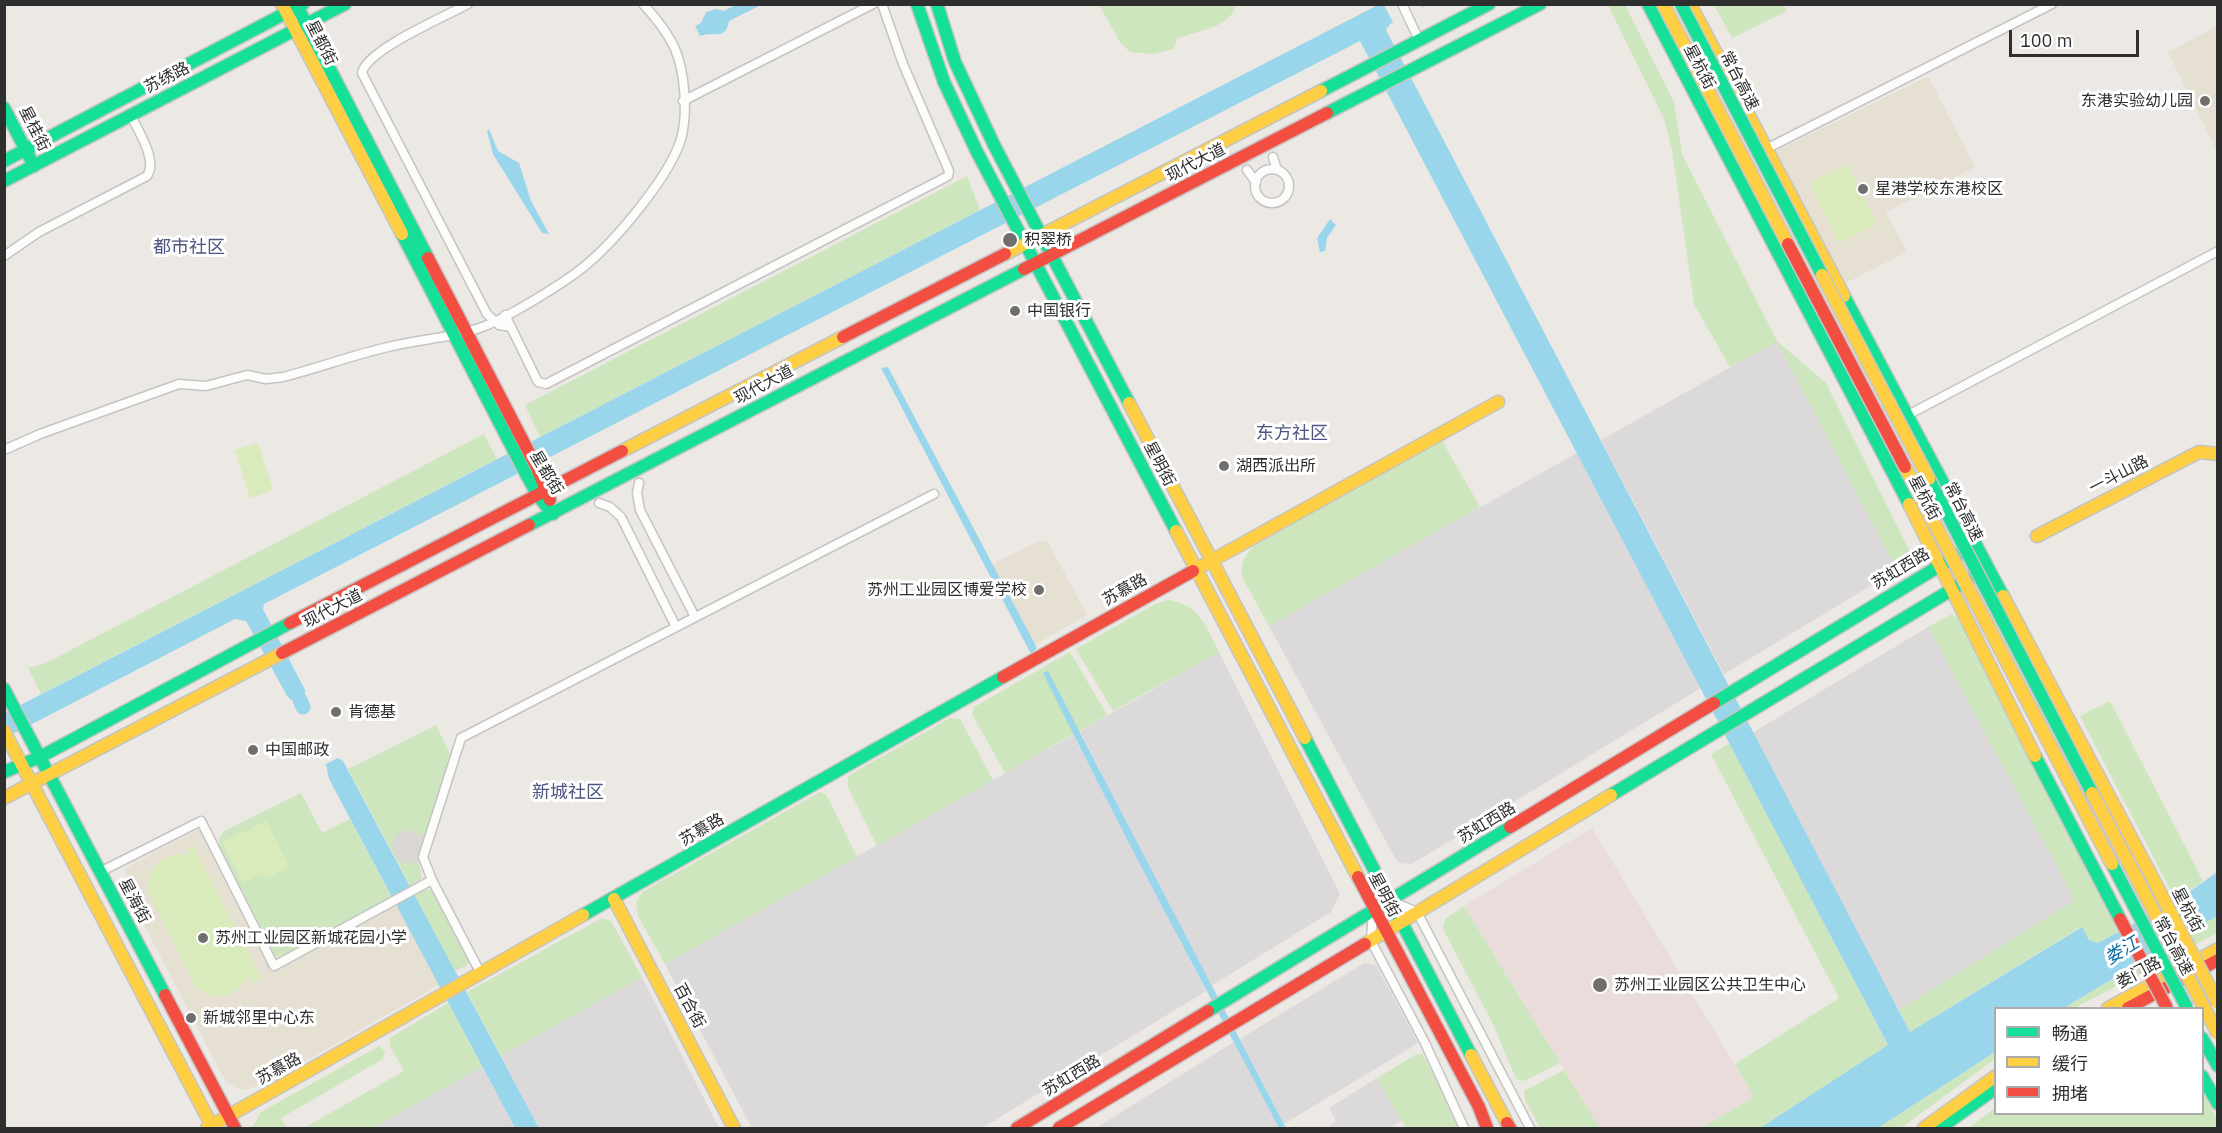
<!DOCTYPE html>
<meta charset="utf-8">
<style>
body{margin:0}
#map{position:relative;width:2222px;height:1133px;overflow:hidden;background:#ece8e4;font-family:"IBM Plex Sans","Noto Sans SC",sans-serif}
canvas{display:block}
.frame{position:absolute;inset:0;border:6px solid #2e2e2e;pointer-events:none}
.legend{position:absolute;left:1994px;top:1007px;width:210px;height:108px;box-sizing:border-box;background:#fff;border:2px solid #ababab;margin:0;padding:8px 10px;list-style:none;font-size:18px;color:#2e2e2e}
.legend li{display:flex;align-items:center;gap:12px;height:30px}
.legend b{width:30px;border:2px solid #ababab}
.scale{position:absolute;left:2009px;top:30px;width:130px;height:27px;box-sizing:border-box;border:3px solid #2e2e2e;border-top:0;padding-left:8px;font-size:18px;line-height:21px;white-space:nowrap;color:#2e2e2e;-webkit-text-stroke:4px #fff;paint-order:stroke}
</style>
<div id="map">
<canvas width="2222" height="1133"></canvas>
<div class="frame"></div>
<ul class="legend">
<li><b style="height:8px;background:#16e098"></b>畅通</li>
<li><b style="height:8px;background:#ffcf43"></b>缓行</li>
<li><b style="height:8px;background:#f24e42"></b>拥堵</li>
</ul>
<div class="scale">100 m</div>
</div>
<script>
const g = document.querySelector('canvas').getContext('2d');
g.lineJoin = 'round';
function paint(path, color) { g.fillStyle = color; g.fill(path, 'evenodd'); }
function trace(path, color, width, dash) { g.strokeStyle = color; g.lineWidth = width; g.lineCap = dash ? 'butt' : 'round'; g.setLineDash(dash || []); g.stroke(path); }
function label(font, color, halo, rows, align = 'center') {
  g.font = font + ' "IBM Plex Sans","Noto Sans SC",sans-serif'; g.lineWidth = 6; g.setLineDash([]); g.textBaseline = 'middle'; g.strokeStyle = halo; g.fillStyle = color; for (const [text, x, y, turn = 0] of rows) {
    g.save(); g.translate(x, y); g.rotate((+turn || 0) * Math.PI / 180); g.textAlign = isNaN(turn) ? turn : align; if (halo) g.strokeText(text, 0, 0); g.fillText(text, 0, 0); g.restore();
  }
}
paint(new Path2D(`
 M1777,341L1897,570L1724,674L1601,440Z
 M1577,453L1701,688L1412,864L1400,863L1395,858L1269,626Z
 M1928,627L2075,900L1899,1010L1747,736Z
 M1219,652L1340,894L1331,912L1211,986L1080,731Z
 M1073,735L1206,991L982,1128H752L665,964Z
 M1364,963L1376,965L1418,1043L1284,1124L1240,1039Z
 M642,977L719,1128H539L501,1056Z
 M1234,1042L1279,1128H1096Z
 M482,1067L515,1128H373Z
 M1377,1078L1402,1121L1390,1128H1327L1336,1121L1329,1108Z`), '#dcd9db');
paint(new Path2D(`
 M2217,26V151L2168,52Z
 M1928,76L1975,167L1886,212L1907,252L1844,284L1776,151Z
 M1041,540L1048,542L1087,615L1035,645L992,564Z
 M202,828L272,970L396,905L439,985L263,1085L241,1090L226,1082L131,900L125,868Z`), '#e6e0d3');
paint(new Path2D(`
 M1592,828L1754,1097L1701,1128H1600L1464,906Z`), '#e9dcdb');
paint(new Path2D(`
 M1099,5L1236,4V5C1230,29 1196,30 1177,39L1174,49L1153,54L1130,52L1120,42Z
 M1608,5H1625L1674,102L1682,154L1777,341L1826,383L1914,560L1897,570L1777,342L1730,367L1694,304L1672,150L1664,119Z
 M1714,5H1783L1787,11L1732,38Z
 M967,176L980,210L540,437L525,405Z
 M484,434L497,459L41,694L28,668L44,664Z
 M1441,439L1480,507L1269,626L1242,577C1240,563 1245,555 1254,546Z
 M1168,600C1201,605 1205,626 1219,652L1113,711L1076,649L1155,604Z
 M1952,614L1959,619L2118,932L2098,943L2089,940L2081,927L1910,1032L1899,1010L2075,900L1928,627Z
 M1070,652L1107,715L1005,773L972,714L974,707Z
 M2110,701L2203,881L2176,901L2080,716Z
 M950,718L960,719L993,780L877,846L847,785L849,775Z
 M436,725L451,756L418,858L422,878L411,887L348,769Z
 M1730,743L1888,1046L1760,1128H1701L1754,1097L1735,1064L1839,998L1711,754Z
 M820,792L826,794L857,857L665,964L638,916L636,902L642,892Z
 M301,793L322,833L350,819L392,898L282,956L276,957L220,849L219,839L224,831Z
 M426,889L435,892L469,960L467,965L455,971L414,894Z
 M1464,906L1560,1063L1524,1081L1516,1079L1493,1024L1443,929L1445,919Z
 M2217,916V933L2075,1008H2064Z
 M602,918L611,921L642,977L501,1056L467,992Z
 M448,1003L482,1067L373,1128H304L404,1071L390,1046V1038Z
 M379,1046L385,1051L383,1059L281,1118L287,1128H252L261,1112Z
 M1995,1052V1059L1901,1128H1878Z
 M1423,1054L1460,1128H1406L1377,1078L1415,1055Z
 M1564,1070L1600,1128H1540L1525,1100L1524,1091Z
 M2203,1092L2217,1120V1128H1968L1995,1108L1996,1114H2202Z`), '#cee6be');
paint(new Path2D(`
 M1847,164L1877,224L1839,243L1809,183Z
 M258,443L273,490L250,498L235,450Z
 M266,821L289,867L265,879L262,873L243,883L222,842Z
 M193,845L261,978L252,983L248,976C238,997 214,1003 196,987L149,893C145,868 164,850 189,855L187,848Z`), '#d9eabb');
paint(new Path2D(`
 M411,830L424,837L419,862L408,865L395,858L392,844L397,834Z`), '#dad6d2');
paint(new Path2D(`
 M737,4L761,5L729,21C726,41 713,31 700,36L695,26L701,23L706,12L716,9L724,11Z
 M1378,5H1427L1390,24L1386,30L1910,1032L2082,927L2089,940L2098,943L2181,898L2217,872V916L2064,1008H1996L1995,1052L1878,1128H1760L1888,1045L1360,41L264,604L263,609L305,690V694L300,700H291L287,696L246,621L235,619L5,738V713Z
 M489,129L498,151L519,163L531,201L549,234L542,233L493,154L487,131Z
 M1330,219L1336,225L1327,238L1325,251L1320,252L1317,238Z
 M888,367L1037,648L1031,654L881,368Z
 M1048,671L1286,1128H1279C1200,977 1118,827 1043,673Z
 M338,758L343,761L539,1128H515L329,779L326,764Z`), '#99d6ec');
paint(new Path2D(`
 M1384,5H1421L1423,10L1394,24Z`), '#ece8e4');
trace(new Path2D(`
 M300,700L303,707`), '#99d6ec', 15);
const street = new Path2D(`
 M468,4C446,16 366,50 362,73L487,314L499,325L511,327
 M1402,4L1419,40
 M683,101L873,4
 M1766,149L2052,4
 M1273,157L1277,170
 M1255 186a17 17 0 1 1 34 0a17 17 0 1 1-34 0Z
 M1247,170L1256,182
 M4,256L39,232L147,176C158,161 138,130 131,116
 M505,315L538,382L546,384L948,176L949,171L903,64L882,4
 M1906,416L2218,251
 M4,450L40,434L179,384L206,386L247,375L266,379L283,377C318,368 353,355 388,347C420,339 454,338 485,326C510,316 566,282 586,265C616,240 670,176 681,139C688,114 685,72 675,49C668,33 655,17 643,4
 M639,483L637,493L640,510L695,617
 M599,503L610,507L621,517L676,627
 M100,872L201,821L274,966L432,880
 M1391,901L1417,912L1530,1128
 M1373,911L1371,941L1425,1043L1464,1128
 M481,974L432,880L423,857L461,738L934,494`);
const fast = new Path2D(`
 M296,4L428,258
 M917,4L944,82L977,152L1176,531
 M937,4L955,62L994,145L1129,403
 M1648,4L1909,504
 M1321,91L1489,4
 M4,108L34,166
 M1327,113L1540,4
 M4,161L303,4
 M4,181L345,4
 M402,234L526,474L538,496L553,514
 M1844,296L2003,596
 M529,525L1024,269
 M4,689L165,995
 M1714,703L1974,545
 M1305,738L1471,1055
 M2035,756L2120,919
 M4,772L40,757L290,623
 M1611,795L1986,569
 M583,915L1003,677
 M1208,1011L1510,827
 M2202,1038L2218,1066
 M2202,1076L2218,1104
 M1940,1128L1996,1088`);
const slow = new Path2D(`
 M282,4L402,234
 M1690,4L1844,296
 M1005,254L1321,91
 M1129,403L1305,738
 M622,451L843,337
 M1909,504L2035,756
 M1176,531L1358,877
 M2037,536L2199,452L2218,454
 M1193,571L1498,402
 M2003,596L2162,896
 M4,731L213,1128
 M4,798L282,653
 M614,899L734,1128
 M1365,944L1611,795
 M2108,1008L2218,949
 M1471,1055L1507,1123
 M207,1128L583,915
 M1924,1128L1996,1076`);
const jam = new Path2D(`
 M428,258L537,468L550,500
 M1024,269L1327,113
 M843,337L1005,254
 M290,623L622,451
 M282,653L529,525
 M1003,677L1193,571
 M1510,827L1714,703
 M1358,877L1479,1107L1487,1128
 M165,995L235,1128
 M2128,1008L2218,960
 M1507,1123L1510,1128
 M1017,1128L1208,1011
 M1059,1128L1365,944`);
trace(street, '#c5c4c5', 11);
trace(fast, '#c5c4c5', 15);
trace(slow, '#c5c4c5', 15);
trace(jam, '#c5c4c5', 15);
trace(street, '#fcfcfb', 8);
trace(fast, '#16e098', 12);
trace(slow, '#ffcf43', 12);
trace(jam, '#f24e42', 12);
const fastBridge = new Path2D(`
 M1681,4L1822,275
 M1929,479L2092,793
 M2112,864L2187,1008`);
const slowBridge = new Path2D(`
 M1663,4L1788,244
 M1822,275L1929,479
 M1905,467L2112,864
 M2092,793L2218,1034
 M2162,896L2218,1003`);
const jamBridge = new Path2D(`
 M1788,244L1905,467
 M2120,919L2167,1008`);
trace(fastBridge, '#c6c5c4', 15, []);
trace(slowBridge, '#c6c5c4', 15, []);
trace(jamBridge, '#c6c5c4', 15, []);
trace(fastBridge, '#16e098', 12);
trace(slowBridge, '#ffcf43', 12);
trace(jamBridge, '#f24e42', 12);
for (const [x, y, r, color] of [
 [2205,101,6,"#706f6e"],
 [1863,189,6,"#706f6e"],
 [1010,240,8,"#706f6e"],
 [1015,311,6,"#706f6e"],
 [1224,466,6,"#706f6e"],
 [1039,590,6,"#706f6e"],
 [336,712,6,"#706f6e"],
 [253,750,6,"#706f6e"],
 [203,938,6,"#706f6e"],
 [1600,985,8,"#706f6e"],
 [191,1018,6,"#706f6e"]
]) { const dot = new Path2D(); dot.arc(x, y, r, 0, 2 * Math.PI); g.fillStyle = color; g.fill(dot); trace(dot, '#fff', 2); }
label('16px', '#2e2e2e', '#fff', [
 ["星都街",321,43,63],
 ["星杭街",1699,67,62],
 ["苏绣路",167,78,-27],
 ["常台高速",1739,81,63],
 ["星桂街",34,129,63],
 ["现代大道",1196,163,-27],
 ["现代大道",764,385,-28],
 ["星明街",1159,464,62],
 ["星都街",546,473,59],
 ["一斗山路",2119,475,-27],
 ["星杭街",1924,498,62],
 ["常台高速",1963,512,63],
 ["苏虹西路",1901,569,-31],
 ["苏慕路",1125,590,-29],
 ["现代大道",333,609,-27],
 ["苏虹西路",1487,823,-31],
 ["苏慕路",702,830,-30],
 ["星明街",1384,895,62],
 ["星海街",134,901,62],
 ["星杭街",2187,910,62],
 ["常台高速",2173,946,62],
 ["娄门路",2139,973,-28],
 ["百合街",689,1006,62],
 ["苏慕路",279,1069,-29],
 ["苏虹西路",1072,1076,-31]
]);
label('16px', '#2e2e2e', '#fff', [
 ["东港实验幼儿园",2193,101,"right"],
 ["星港学校东港校区",1875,189],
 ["积翠桥",1024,240],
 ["中国银行",1027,311],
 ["湖西派出所",1236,466],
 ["苏州工业园区博爱学校",1027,590,"right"],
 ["肯德基",348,712],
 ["中国邮政",265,750],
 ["苏州工业园区新城花园小学",215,938],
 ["苏州工业园区公共卫生中心",1614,985],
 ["新城邻里中心东",203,1018]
], 'left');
label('18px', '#4d5680', '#fff', [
 ["都市社区",189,248],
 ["东方社区",1292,434],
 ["新城社区",568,793]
]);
label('italic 18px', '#0d6fa3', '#fff', [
 ["娄江",2122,951,-31]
]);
</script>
